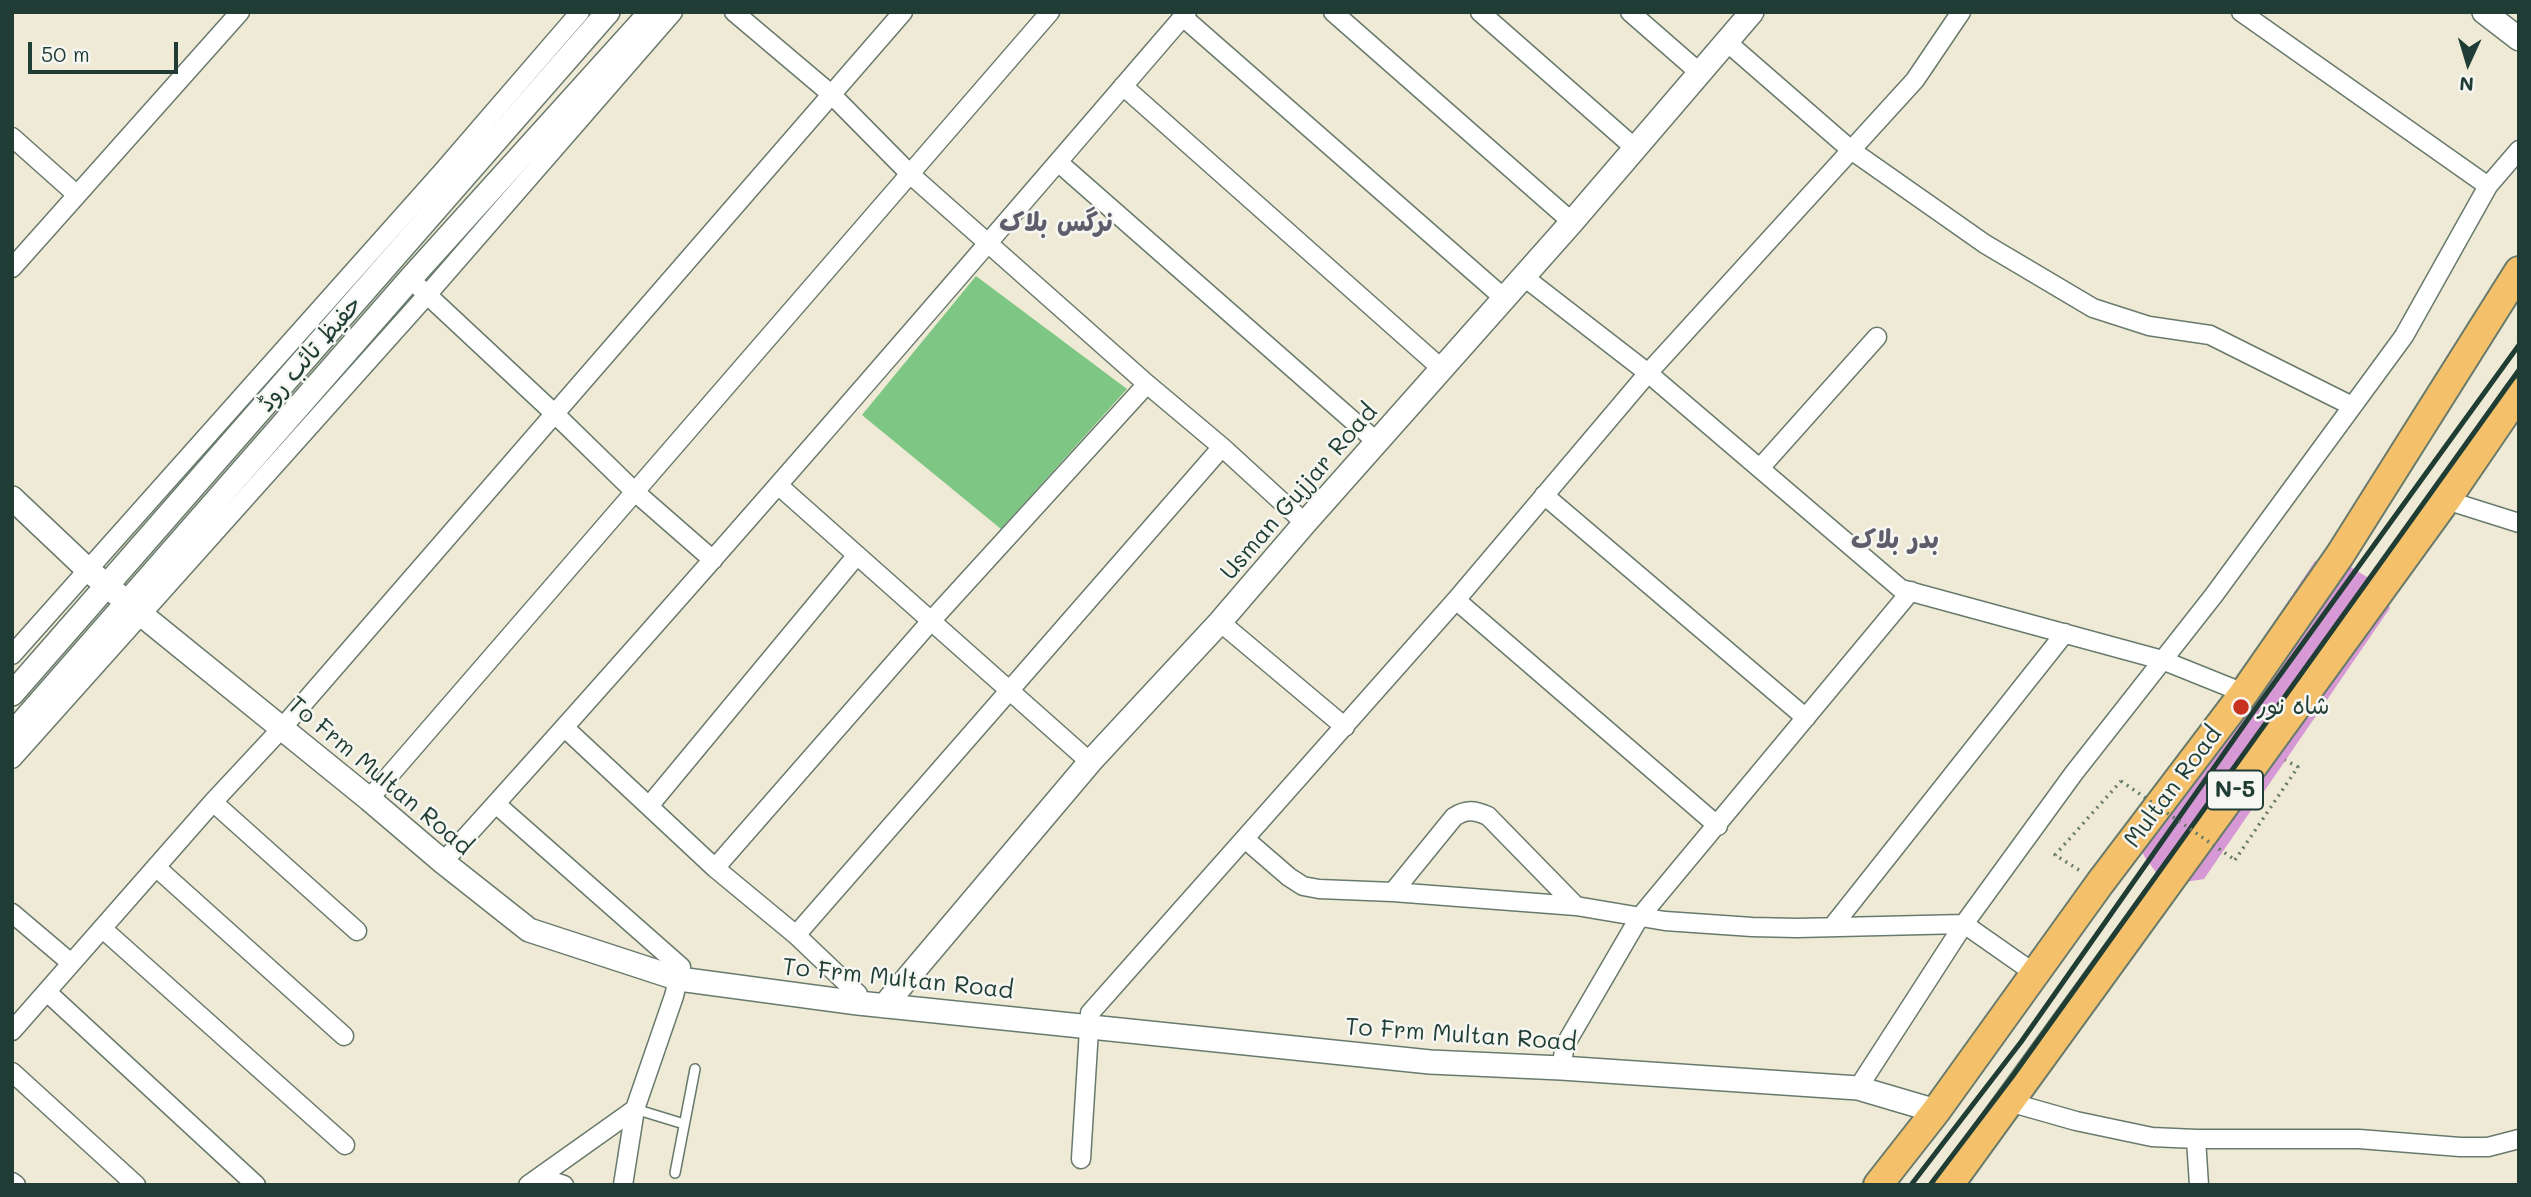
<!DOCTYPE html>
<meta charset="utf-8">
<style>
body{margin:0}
#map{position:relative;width:2531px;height:1197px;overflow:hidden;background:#efead5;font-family:Mali,sans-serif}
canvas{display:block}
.frame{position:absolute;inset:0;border:14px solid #1f3d34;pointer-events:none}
.north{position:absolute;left:2433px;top:28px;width:70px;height:70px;-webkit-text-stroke:5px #f6f6f2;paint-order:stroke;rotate:184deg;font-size:19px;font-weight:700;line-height:28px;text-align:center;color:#1f3d34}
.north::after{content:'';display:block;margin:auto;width:24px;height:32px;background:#1f3d34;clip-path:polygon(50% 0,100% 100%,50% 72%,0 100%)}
.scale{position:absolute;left:28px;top:42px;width:150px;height:32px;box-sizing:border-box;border:4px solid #1f3d34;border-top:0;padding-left:9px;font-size:21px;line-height:24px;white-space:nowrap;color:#1f3d34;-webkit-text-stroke:5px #f6f6f2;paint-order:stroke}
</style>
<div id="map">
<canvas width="2531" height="1197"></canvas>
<div class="frame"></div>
<div class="north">N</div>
<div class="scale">50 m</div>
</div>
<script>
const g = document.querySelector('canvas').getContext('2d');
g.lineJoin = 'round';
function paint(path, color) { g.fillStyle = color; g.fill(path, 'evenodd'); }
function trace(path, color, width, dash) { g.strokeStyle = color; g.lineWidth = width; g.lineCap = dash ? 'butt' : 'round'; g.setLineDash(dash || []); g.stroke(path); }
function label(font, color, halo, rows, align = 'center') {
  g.font = font + ' Mali,"Playpen Sans Arabic",sans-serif'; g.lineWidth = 5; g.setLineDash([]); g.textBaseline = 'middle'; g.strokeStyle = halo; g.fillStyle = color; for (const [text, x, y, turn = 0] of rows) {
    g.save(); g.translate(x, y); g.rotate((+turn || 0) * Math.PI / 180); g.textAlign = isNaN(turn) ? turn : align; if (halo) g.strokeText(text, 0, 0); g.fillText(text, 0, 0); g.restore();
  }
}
paint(new Path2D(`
 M976,276L1127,389L1001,529L862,415Z`), '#7dc683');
paint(new Path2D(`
 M2328,560H2339L2367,577L2384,595L2390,608L2204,879L2185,882L2158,875L2144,856L2137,837V827L2315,561Z`), '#d699d5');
const service = new Path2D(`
 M635,1109L684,1124
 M675,1173L695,1069`);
const minor = new Path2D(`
 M734,12L831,94L911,175L1147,384L1222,447L1305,523
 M1333,12L1572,222
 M1480,12L1636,149
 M1630,12L1701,74
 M2241,12L2488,186
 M1183,17L1505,299
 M1728,43L1851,150L1985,244L2093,308L2149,326L2210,335L2352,406
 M1123,86L1442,369
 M12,137L76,194
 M1058,162L1377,442
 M12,268L240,12
 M1524,277L1648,373L1901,589L2162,660L2244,693
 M420,288L555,414L634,491L713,560
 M1760,468L1877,337
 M778,485L1090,762
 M1544,495L1806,718
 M2446,500L2519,523
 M1456,600L1718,826
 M1220,622L1345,727
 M12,655L442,172L580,12
 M565,728L715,868L796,935L858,994V1003
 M12,759L427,295L673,12
 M369,799L1050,12
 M213,802L357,931
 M496,804L681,967L674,996L635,1109L528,1185
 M649,806L857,555
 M1245,839L1289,877L1303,886L1319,889L1393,892L1576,906L1665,921L1752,927L1797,928L1964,924L2034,973
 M443,862C696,583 941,298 1187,12
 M157,868L344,1036
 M715,868L931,621L1147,384
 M1393,892L1454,817C1466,809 1475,810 1488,816L1576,906
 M12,913L71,963
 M1832,927L2065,633
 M104,930L345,1145
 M796,935L1222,447
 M47,992L256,1185
 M12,1031L213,802L282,728L903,12
 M1561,1068L1565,1045L1639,918L1911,591
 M12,1072L136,1185
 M1858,1088L1964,924L2074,773L2214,595L2404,336L2488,186L2519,150
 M2009,1102L2076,1121L2152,1137L2196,1139H2359L2460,1147H2488L2519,1139
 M2196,1139L2199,1185
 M1081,1159L1090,1013L1456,600L1648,373L1915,80L1961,12
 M539,1177L564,1185
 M12,1182L16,1185
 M623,1185L635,1109`);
const tertiary = new Path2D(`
 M2484,12L2519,39
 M12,498L87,569L142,615L369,799L443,862L529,930L679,979L858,1003L1430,1062L1561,1068L1858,1088L1936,1111
 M12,694L608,12
 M12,734L410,279L651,12
 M884,1006L1090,762L1220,622L1305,523L1572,222L1752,12`);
const primary = new Path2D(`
 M1878,1185L1936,1111L2100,883L2244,693L2340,555L2519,271
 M1949,1185L2446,500L2519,393`);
trace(service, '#687a6c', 12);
trace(minor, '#687a6c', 21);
trace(tertiary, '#687a6c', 26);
trace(primary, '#687a6c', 32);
trace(new Path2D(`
 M2235,860L2298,767L2285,760
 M2079,870L2055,855L2121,781`), '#687a6c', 3.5, [2, 5]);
trace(service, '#fff', 9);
trace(minor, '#fff', 18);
trace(tertiary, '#fff', 23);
trace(primary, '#f4c16a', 28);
trace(new Path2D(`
 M1911,1185L2021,1042L2251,715L2519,345
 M1930,1185L2012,1077L2519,370`), '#1f3d34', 5);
trace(new Path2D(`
 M2121,781L2235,860`), '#687a6c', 3.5, [2, 5]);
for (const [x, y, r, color] of [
 [2241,707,9,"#c8321e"]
]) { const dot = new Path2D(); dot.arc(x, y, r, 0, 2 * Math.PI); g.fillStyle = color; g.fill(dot); trace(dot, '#f6f6f2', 2.5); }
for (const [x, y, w] of [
 [2235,790,56]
]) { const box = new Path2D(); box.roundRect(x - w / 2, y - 19.5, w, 39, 5); g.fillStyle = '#f6f6f2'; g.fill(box); trace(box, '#1f3d34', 2); }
label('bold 23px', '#1f3d34', null, [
 ["N-5",2235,790]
]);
label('24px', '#1f3d34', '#f6f6f2', [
 ["حفیظ تائب روڈ",310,354,-49],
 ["Usman Gujjar Road",1299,492,-49],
 ["To Frm Multan Road",380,776,40],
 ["Multan Road",2173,787,-53],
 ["To Frm Multan Road",898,979,6],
 ["To Frm Multan Road",1461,1035,4]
]);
label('24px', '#1f3d34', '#f6f6f2', [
 ["شاہ نور",2257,707]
], 'left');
label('bold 26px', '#5f5d6c', '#f6f6f2', [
 ["نرگس بلاک",1056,223],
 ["بدر بلاک",1895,540]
]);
</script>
